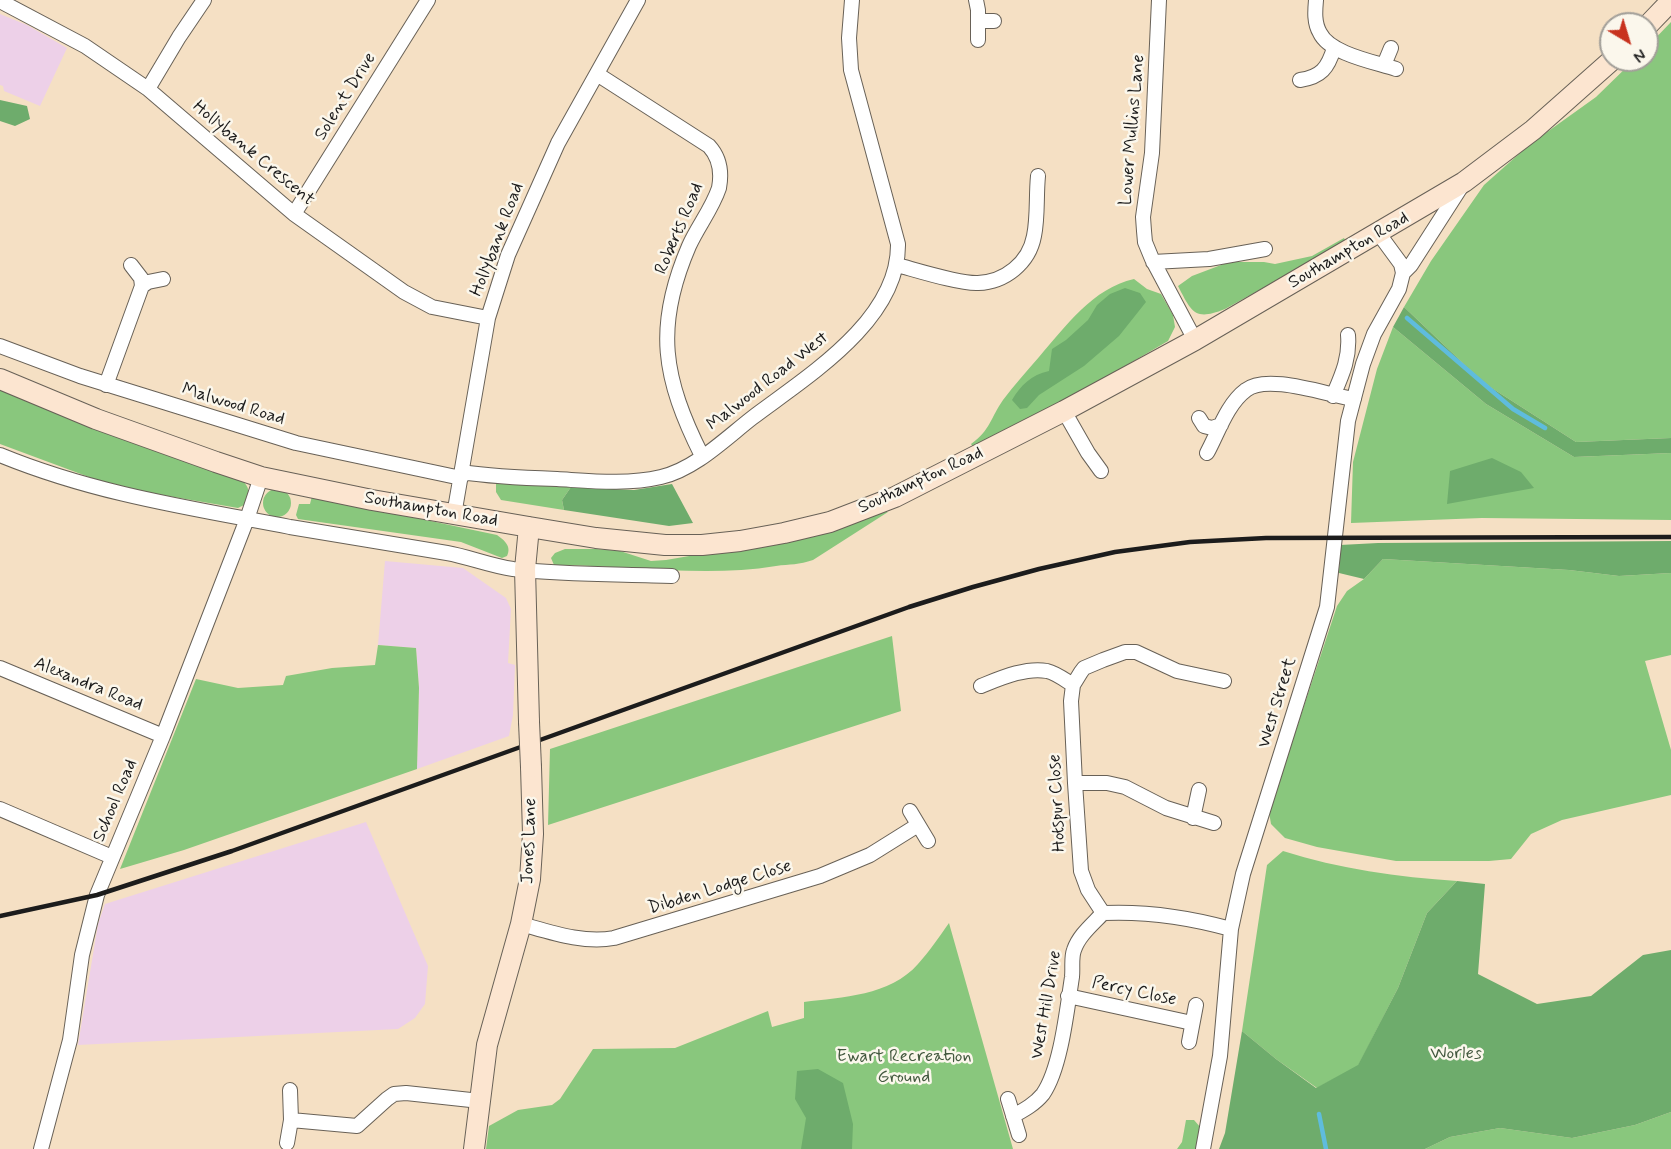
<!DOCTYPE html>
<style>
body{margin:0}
#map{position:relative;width:1671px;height:1149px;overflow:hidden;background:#f5e0c4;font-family:Mynerve,sans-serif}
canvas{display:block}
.north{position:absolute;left:1599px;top:12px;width:60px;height:60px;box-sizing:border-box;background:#fbf7ec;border:2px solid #a29f99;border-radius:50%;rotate:142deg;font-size:16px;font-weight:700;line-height:24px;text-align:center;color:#1c1c1c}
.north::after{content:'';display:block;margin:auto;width:21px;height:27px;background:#c8321e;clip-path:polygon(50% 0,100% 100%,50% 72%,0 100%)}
</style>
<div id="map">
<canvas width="1671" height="1149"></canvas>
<div class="north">N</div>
</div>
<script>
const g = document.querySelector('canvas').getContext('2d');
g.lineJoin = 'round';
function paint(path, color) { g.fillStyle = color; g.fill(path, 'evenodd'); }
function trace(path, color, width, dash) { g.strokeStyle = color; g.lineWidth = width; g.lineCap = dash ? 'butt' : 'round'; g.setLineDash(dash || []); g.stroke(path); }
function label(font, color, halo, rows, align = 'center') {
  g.font = font + ' Mynerve,sans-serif'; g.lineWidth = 5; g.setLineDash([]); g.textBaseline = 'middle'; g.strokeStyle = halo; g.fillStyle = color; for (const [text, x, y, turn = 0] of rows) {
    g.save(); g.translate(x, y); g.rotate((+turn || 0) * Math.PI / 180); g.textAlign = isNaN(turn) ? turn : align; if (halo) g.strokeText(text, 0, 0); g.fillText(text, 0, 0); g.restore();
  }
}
paint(new Path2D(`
 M0,14L27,25L67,48L40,106L4,91L3,86L0,85Z
 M385,561L463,568L506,598L511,609L508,663L515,665L513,715L509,736L417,769L419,688L416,648L378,645Z
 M366,822L428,966L425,1004L415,1018L398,1029L78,1045L98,924L105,904Z`), '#edd0e8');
paint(new Path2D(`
 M1671,22V438L1576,442L1484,383L1404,307L1431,261L1484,185L1529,145L1596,97L1634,60H1647V47Z
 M1344,238L1346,242L1225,309C1195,321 1192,313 1178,286L1192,276L1229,262H1264L1275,264L1312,256Z
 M1134,279L1147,289L1161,294L1173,315L1175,327L1168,341L1108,376L974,449L971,444C990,431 991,417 1003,400C1014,385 1027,371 1039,357C1066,326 1093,288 1134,279Z
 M1393,327L1486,404L1574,457L1671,453V520L1482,518L1351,523L1353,462L1377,369Z
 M0,389L125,440L238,478C251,486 250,492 244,505L238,508L133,490L105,483L0,444Z
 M496,481L571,487L562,500L564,510L501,500L496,492Z
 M263 503a14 14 0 1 1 28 0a14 14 0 1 1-28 0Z
 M312,496L497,535C504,540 512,546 507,556L502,558L461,542L298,519L296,515L299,504H310Z
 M883,512H888L813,560C799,565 790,564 776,566C703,578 628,565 554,565L551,558L555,553L565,549H596L620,551L651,561L666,560L817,534Z
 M1383,559L1569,570L1619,576L1671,573V655L1645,661L1671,750V795L1562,820L1531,834L1511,859L1489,861H1396L1317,847L1285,838L1271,824L1269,812L1337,606L1347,591L1364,579Z
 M892,636L901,711L548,825L550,749Z
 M378,645L416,648L419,688L417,769L184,850L120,869L196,679L238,688L283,685L286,676L332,668L375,665Z
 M1283,851C1339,869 1398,877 1457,881L1427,913L1398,988L1358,1066L1317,1088L1276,1059L1242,1031L1267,865Z
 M949,923L1013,1149H486L489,1126L518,1110L552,1105L560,1099L593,1049L675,1048L768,1011L772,1027L804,1018V1002C842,997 890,996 918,964C929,952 939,937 949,923Z
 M1671,1112V1149H1425L1450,1137L1500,1128L1572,1138L1635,1125Z
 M1186,1120H1194L1201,1128L1198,1149H1177L1182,1142Z`), '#89c77d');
paint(new Path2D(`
 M0,100L27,106L30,119L15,126L0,121Z
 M1125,288L1140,293L1146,302L1119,336L1084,366L1039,395L1027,408L1020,409L1012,400C1021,385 1031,375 1049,371L1052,349L1066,340L1088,320L1097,305L1110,294Z
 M1404,307L1484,383L1576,442L1671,438V453L1574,457L1486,404L1393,327Z
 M1492,458L1521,472L1534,488L1447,504L1450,471Z
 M672,484L693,523L669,526L564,510L562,500L571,487L634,490Z
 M1671,541V573L1619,576L1569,570L1383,559L1364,579L1339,573L1340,545L1378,543Z
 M1457,881L1485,884L1478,974L1537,1004L1591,996L1643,955L1671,950V1112L1635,1125L1572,1138L1500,1128L1450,1137L1425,1149H1219L1225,1133L1242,1031L1276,1059L1316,1088L1358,1065L1398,988L1427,913Z
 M818,1069L843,1083L853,1124L852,1149H801L806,1118L795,1099L797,1071Z`), '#6eac6c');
trace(new Path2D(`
 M1407,318L1513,409L1545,428
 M1319,1114L1326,1149`), '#5fbcdd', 4.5);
const street = new Path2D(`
 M976,0L978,10V40
 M1159,0L1152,153L1143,217L1144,231L1145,242L1152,259L1195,340
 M1316,0C1315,11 1314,23 1320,33C1330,54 1375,62 1396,69
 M0,1L85,46L148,89L294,214L404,292L432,307L488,318
 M978,21H994
 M1384,65L1391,48
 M597,74L709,146C720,158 722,172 719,188C712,209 698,226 689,246C654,327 663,378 702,456
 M1300,80C1321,77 1328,68 1334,48
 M148,89L179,37L204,0
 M294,214L428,0
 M1379,234L1401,264L1403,273
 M1153,262L1209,259L1265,249
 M131,265L141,278L142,286
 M897,265C916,270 960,284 978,283C1005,282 1029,263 1034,236C1038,217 1036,196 1038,176
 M0,346L80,376L296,443L461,478
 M106,385L142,286L148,282L163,279
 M1333,396C1342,375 1350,358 1348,335
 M1064,411L1088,453L1101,471
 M1199,418L1204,426L1212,428L1221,425
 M1207,453C1218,433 1227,404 1246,390C1267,373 1327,395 1354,399
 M0,455C95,494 190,508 290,527C342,536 395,544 447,553C469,557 491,566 513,569C566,575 620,574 672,576
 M462,472C493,477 525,478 557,479C591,481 627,485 661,477C695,469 725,439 752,418C806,377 899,321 898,244L851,70L849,38L852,0
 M454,515L488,318L508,255L558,143L638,0
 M0,668L163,736
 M981,686C1001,678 1026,667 1047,671C1056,673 1065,680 1073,685
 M1075,783H1107L1125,787L1166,808L1214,823
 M0,809L112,857
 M910,811L928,841
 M1193,818L1199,790
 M1103,913L1088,890L1081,871L1075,783L1071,701L1073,685L1081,672L1084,668L1103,660L1125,652H1136L1177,671L1224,681
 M521,924C550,932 584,944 614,938L820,876L870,855L918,825
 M1068,996L1192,1023
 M1189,1042L1196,1005
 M290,1090L291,1120
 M1008,1099L1019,1135
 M1013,1116C1024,1110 1035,1104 1043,1094C1061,1068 1067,1009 1072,977C1073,968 1071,958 1074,950C1079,935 1093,924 1103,913C1147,911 1188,917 1231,929
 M287,1143L291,1120L357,1126L387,1099L394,1094L406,1093L480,1101
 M41,1149L70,1040L82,955L97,895L163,736L247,519L261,477
 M1203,1149L1220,1056L1231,929L1243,874L1327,607L1348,421L1363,364L1374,334L1399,289L1403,273L1411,265L1463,184`);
const secondary = new Path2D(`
 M1647,26L1671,1
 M0,379L96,419L216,462L261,477L372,500L529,527L596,538L665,545H702L740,541L784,533L830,522L895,497L1064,411L1195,340L1464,182L1533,130L1612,60
 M529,722L525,569L529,527
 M474,1149L487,1045L521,924L530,879L533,834L531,767`);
trace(street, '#686157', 16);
trace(secondary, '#686157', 22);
trace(street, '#fff', 14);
trace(secondary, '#fce5d0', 20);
trace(new Path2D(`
 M0,916L97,895L232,851L909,607L973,587L1039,569L1115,552L1190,542L1266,538L1671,537`), '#1c1c1c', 4.5);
const secondaryBridge = new Path2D(`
 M529,722L531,767`);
trace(secondaryBridge, '#686157', 22, []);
trace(secondaryBridge, '#fce5d0', 20);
label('18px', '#1c1c1c', '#fbf7ec', [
 ["Solent Drive",346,97,-58],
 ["Lower Mullins Lane",1133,130,-85],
 ["Hollybank Crescent",253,154,40],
 ["Roberts Road",680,229,-67],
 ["Hollybank Road",498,240,-69],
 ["Southampton Road",1349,251,-30],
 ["Malwood Road West",768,382,-38],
 ["Malwood Road",233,405,17],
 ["Southampton Road",921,481,-25],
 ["Southampton Road",431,510,10],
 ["Alexandra Road",88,685,22],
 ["West Street",1278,703,-73],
 ["School Road",116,801,-67],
 ["Hotspur Close",1058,803,-93],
 ["Jones Lane",530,841,-88],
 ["Dibden Lodge Close",720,888,-17],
 ["Percy Close",1134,992,12],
 ["West Hill Drive",1047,1005,-80]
]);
label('18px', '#42583e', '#fbf7ec', [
 ["Worles",1456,1054],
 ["Ewart Recreation",904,1057],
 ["Ground",904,1078]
]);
</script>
